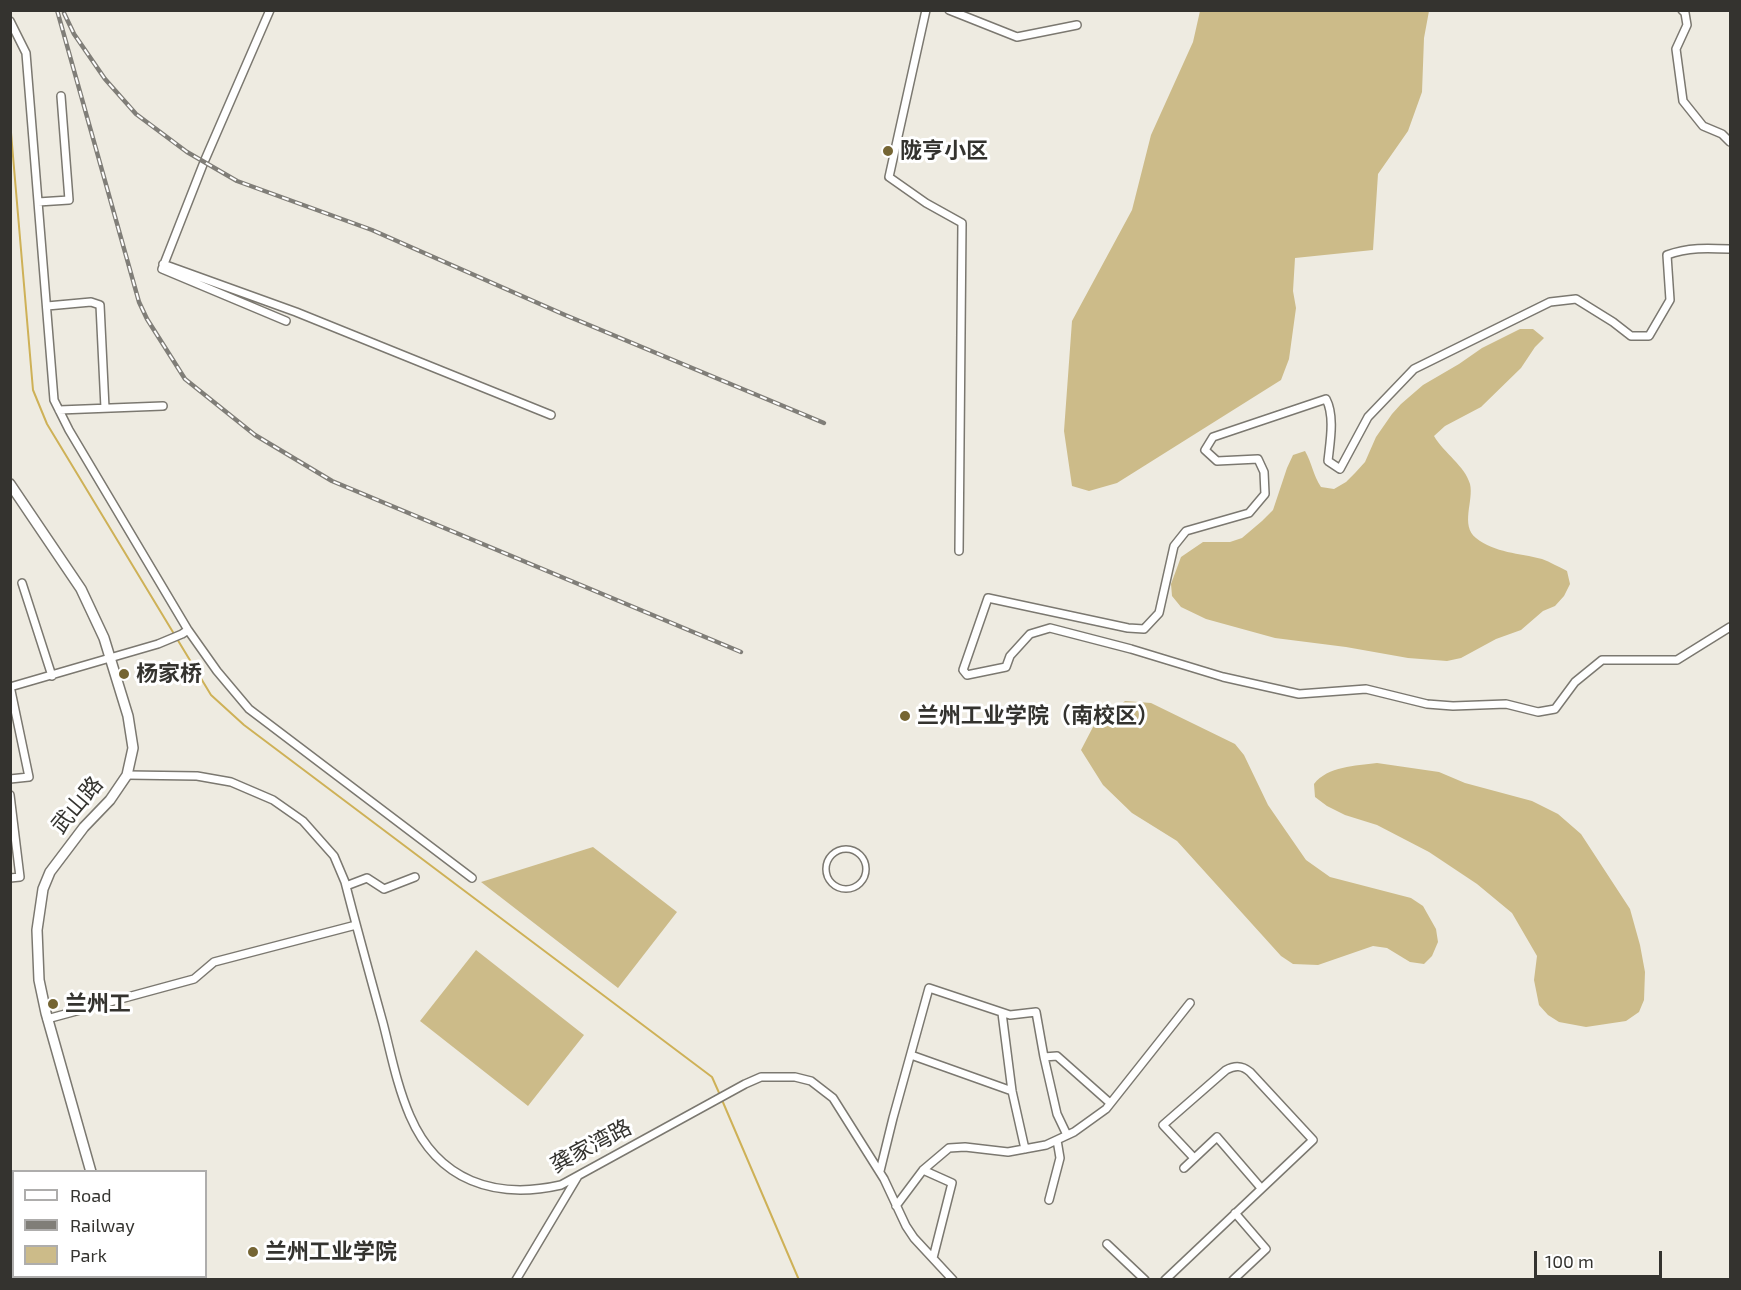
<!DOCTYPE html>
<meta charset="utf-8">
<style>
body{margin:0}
#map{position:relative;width:1741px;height:1290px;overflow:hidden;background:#eeebe1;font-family:"Exo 2",sans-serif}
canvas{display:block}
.frame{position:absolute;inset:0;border:12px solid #34332f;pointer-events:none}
.legend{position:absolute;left:12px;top:1170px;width:195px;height:108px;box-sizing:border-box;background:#fff;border:2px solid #aeadac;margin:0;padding:8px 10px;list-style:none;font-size:18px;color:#34332f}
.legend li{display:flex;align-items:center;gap:12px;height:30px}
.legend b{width:30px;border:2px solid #aeadac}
.scale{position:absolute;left:1534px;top:1251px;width:128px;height:27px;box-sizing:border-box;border:3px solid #34332f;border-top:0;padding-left:8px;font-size:18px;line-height:21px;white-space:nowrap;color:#34332f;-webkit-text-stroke:4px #fff;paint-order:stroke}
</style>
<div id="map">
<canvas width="1741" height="1290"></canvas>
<div class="frame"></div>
<ul class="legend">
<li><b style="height:8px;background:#fff"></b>Road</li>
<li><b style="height:8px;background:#807e78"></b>Railway</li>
<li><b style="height:16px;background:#ccbb89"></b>Park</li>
</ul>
<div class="scale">100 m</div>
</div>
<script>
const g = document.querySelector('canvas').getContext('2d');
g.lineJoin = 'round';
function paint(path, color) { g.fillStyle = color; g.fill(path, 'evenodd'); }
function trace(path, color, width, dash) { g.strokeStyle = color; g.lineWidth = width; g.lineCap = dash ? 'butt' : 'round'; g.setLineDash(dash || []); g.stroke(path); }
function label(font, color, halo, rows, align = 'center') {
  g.font = font + ' "Exo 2","Noto Sans SC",sans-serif'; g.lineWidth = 6; g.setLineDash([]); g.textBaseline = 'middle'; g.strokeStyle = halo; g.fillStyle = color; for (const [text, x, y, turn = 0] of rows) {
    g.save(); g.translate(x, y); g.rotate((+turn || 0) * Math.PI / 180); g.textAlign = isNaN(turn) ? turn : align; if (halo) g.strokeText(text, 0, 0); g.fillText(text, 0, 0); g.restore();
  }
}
paint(new Path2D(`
 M1200,11H1429L1424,38L1422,92L1408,131L1378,174L1373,250L1295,258L1293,291L1296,308L1289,359L1281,380L1117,483L1089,491L1072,486L1064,431L1072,321L1132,210L1151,135L1193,42Z
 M1520,329H1533L1544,338L1535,347L1521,368L1481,407L1445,426L1434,436C1444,453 1465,466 1470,484C1474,501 1460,525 1476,538C1495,553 1519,553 1542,559C1550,562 1559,567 1567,571L1570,584L1564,596L1555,606L1543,611L1521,630L1496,639L1461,658L1447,661L1408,658L1346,647L1275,638L1206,619L1181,607L1172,596L1171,584L1181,557L1203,542H1230L1242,538L1262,521L1273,510L1287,468L1293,455L1305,451C1312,463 1313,475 1321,487L1334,489L1346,482L1355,473L1365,462L1376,437L1392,414L1401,404L1423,385L1459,364L1482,348Z
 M1125,701L1151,703L1235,744L1244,755L1268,805L1306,860L1330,877L1411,898L1423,906L1436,929L1438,942L1432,956L1424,964L1410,962L1387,948L1373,946L1318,965L1293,964L1281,956L1177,841L1132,813L1103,785L1081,750L1093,727Z
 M1377,763L1439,772L1465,783L1532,801L1558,814L1581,834L1630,909L1640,945L1645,972L1644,1000L1639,1012L1626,1021L1586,1027L1559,1022L1548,1015L1539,1005L1534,980L1537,956L1512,913L1477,884L1429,852L1377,825L1345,815L1327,806L1315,797L1314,784C1328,766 1355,766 1377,763Z
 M593,847L677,912L618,988L481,882Z
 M476,950L584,1035L528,1106L420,1021Z`), '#ccbb89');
trace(new Path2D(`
 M10,121L33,390L47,424L211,695L244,725L712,1077L720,1095
 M722,1100L799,1280`), '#ceb157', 2);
const pedestrian = new Path2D(`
 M826 869a20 20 0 1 1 40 0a20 20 0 1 1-40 0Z`);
const minor = new Path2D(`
 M270,10L204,162L162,269L286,321
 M926,10L889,177L926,203L962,223L959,551
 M949,10L1017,37L1077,25
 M1682,10L1685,13L1687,25L1676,49L1683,101L1703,126L1722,134L1730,142
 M10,21L26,53L54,400L69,430L188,630
 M38,202L69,200L61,96
 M1730,249C1708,248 1688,247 1667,255L1670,300L1649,336H1631L1613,322L1576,299L1550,302L1414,369L1368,417L1340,469L1328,461C1330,442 1335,416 1326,399L1213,437L1205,450L1217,461L1258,459L1264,472L1265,494L1249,513L1186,531L1174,546L1159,613L1144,629L1128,628L988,598L963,670L967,675L1006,667L1010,656L1030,634L1050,628L1131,649L1223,677L1299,694L1366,689L1427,704L1453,706L1506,704L1538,712L1555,709L1575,682L1602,660H1677L1730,627
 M163,264L296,312L551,415
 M47,306L91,302L100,305L105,408
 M59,410L163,406
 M22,583L52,676
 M10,686L29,777L10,779
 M10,687L158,644L182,634L188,630L217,671L249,709L472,878
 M127,775L197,776L231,782L273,800L303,821L334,856L345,882C357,929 370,976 383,1023C391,1054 397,1086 410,1116C438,1181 495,1200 561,1185L745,1084L761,1077H795L811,1081L833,1098L884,1179L906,1226L914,1238L953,1280
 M10,795L20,877L10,878
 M346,886L367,878L384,889L415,877
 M1002,1013L1012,1091L1025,1149
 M47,1019L194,979L214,962L356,925
 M911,1055L1012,1091
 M1067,1135L1057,1114L1044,1057L1057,1056L1110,1103
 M1184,1168L1217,1137L1261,1188
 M923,1170L952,1183L933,1258
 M880,1171L893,1118L929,988L1010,1015L1036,1012L1044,1057
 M1049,1200L1060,1158L1057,1140
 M896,1206L923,1170L949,1148L965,1147L1008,1152L1046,1145L1074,1132L1106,1109L1190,1003
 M1107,1244L1145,1280
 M30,1280L41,1276
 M516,1280L578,1176
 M1165,1280L1313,1140L1250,1072C1242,1065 1235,1065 1226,1070L1163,1125L1194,1158
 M1233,1280L1266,1249L1235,1213`);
const secondary = new Path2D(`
 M10,484L81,589L104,638L128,716L133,748L127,775L110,800L84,827L50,872L43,889L37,930L39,980L46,1013L91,1172
 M121,1276L122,1280`);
trace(pedestrian, '#7b7870', 8);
trace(minor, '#7b7870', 10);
trace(secondary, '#7b7870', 12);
trace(pedestrian, '#fff', 5);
trace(minor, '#fff', 7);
trace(secondary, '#fff', 9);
const rail = new Path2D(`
 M57,10L139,302L147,319L185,379L255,435L332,481L741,652
 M64,13L74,34L105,79L136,114L187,152L237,181L372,230L565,315L824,423`);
trace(rail, '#807e78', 4.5);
trace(rail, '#fff', 2, [7]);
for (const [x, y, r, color] of [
 [888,151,6,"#756533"],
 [124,674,6,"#756533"],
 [905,716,6,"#756533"],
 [53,1004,6,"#756533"],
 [253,1252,6,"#756533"]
]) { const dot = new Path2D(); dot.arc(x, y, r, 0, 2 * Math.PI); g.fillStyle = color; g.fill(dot); trace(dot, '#fff', 2); }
label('bold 22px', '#34332f', '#fff', [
 ["陇亨小区",900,151],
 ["杨家桥",136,674],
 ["兰州工业学院（南校区）",917,716],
 ["兰州工",65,1004],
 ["兰州工业学院",265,1252]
], 'left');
label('22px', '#34332f', '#fff', [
 ["武山路",77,805,-50],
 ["龚家湾路",591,1146,-28]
]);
</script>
